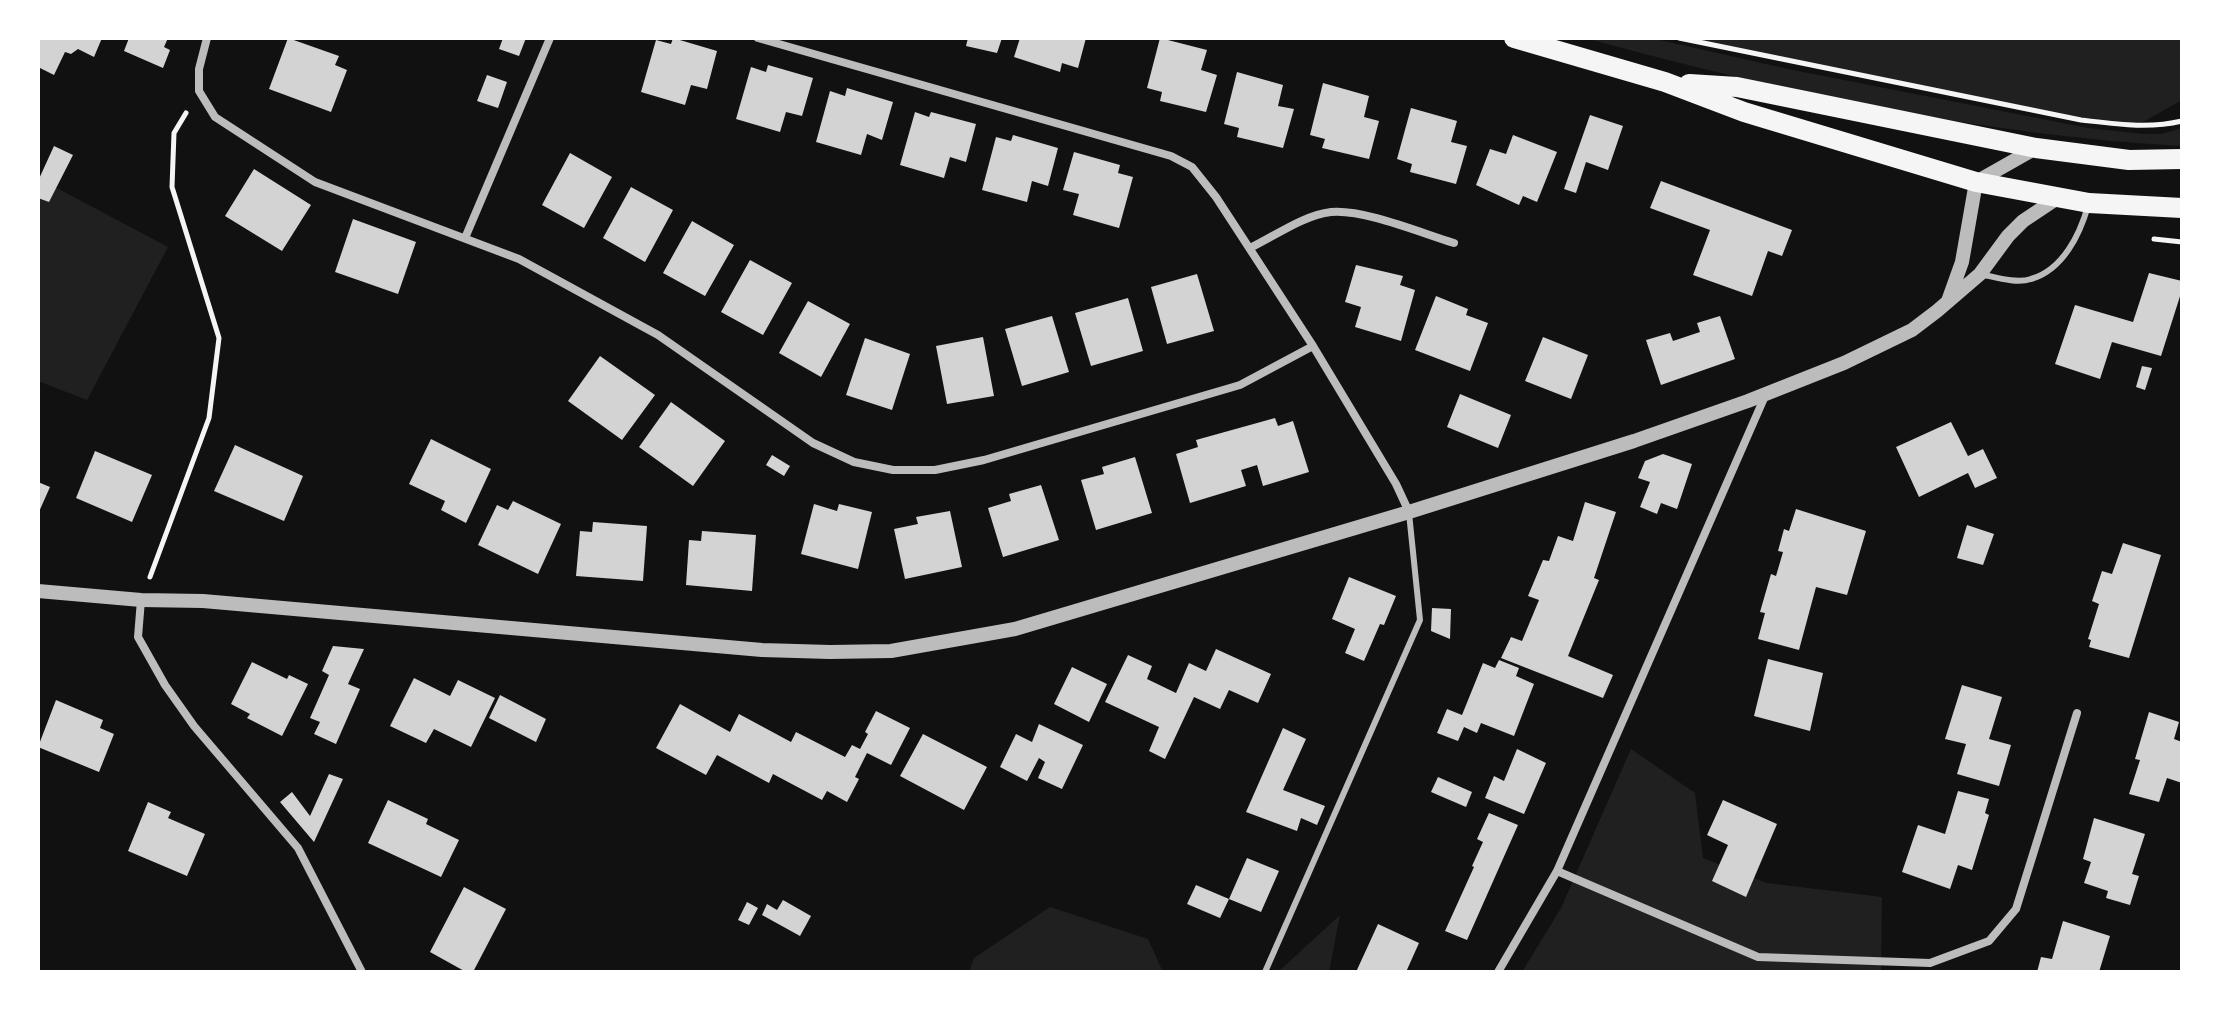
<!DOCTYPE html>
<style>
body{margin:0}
#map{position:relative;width:2220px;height:1010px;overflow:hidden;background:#111;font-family:Poppins,sans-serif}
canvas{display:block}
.frame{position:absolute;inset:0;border:40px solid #fff;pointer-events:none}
</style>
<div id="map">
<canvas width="2220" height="1010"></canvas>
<div class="frame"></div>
</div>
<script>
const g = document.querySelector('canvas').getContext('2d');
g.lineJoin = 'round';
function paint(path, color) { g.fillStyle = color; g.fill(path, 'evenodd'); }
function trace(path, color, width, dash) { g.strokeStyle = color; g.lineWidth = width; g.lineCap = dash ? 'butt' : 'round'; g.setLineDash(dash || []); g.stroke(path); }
paint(new Path2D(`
 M1585,38H1651L1788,69L2088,128L2144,134H2161L2182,128V146C1980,135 1780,91 1585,38Z
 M1679,38H2182V100L2136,126L2082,120Z
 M38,178L168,247L87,400L38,381Z
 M1631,749L1695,793L1703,858L1767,883L1882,897L1881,972H1522L1561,908Z
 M1050,907L1148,939L1163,972H969L974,958Z
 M1340,915L1329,972H1278Z`), '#202020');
paint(new Path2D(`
 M38,38H102L94,57L78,49L71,54L65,52L54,75L38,67Z
 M129,38H168L164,47L170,50L163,68L124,51Z
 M288,38L339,56L335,65L347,70L331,112L269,89Z
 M503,38H526L519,56L499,49Z
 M673,38L717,51L707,89L691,85L685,105L641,92L656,40L671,44Z
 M968,38H1002L997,53L966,46Z
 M1020,38H1086L1078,68L1062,63L1060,72L1014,57Z
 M1160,38L1207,50L1201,70L1217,75L1206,112L1160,101L1162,92L1147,88Z
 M768,65L813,78L802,116L786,112L780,132L736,119L751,67L766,72Z
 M1237,72L1283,85L1278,106L1294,109L1283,148L1237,137L1239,128L1224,124Z
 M487,75L507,82L498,108L477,101Z
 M1323,83L1369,96L1364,117L1379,121L1369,159L1322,148L1325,139L1310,135Z
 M847,88L893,102L882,140L867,134L861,155L816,142L830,91L845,96Z
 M1411,108L1457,121L1451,142L1467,146L1456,184L1410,172L1412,164L1397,159Z
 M915,112L929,117L931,112L976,124L966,162L950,157L944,178L900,165Z
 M1590,115L1623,126L1608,170L1586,162L1576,193L1564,189Z
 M1013,135L1058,148L1048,186L1032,181L1027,202L982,190L996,137L1011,141Z
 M1513,135L1557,152L1537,202L1523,196L1519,205L1476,185L1490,149L1506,154Z
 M54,146L73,155L49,202L38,198V181Z
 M1074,152L1120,165L1118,173L1133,177L1119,228L1073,215L1079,194L1063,190Z
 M570,153L612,177L584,228L542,205Z
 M254,169L311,205L282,251L225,216Z
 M1661,181L1792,230L1782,256L1768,251L1752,296L1693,275L1710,230L1650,208Z
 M631,187L673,210L645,262L603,238Z
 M353,219L416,242L398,294L335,272Z
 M692,221L734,245L705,296L663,273Z
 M750,260L792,283L763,335L721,312Z
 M1356,265L1403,276L1400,285L1415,290L1401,341L1355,327L1361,307L1345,302Z
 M2149,273L2182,281V290L2161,356L2112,342L2100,379L2055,364L2075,305L2133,322Z
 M1197,274L1214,331L1167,344L1151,287Z
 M1436,296L1468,309L1466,315L1488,323L1470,371L1415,350Z
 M1128,298L1143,351L1091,366L1075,313Z
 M808,301L850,324L821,377L779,353Z
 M1052,316L1069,372L1022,386L1005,329Z
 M1720,316L1735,359L1661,385L1646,340L1670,333L1673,341L1700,332L1697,323Z
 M983,337L994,396L947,404L936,346Z
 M1543,337L1588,355L1571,399L1525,381Z
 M865,338L910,354L892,410L846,395Z
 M600,356L655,395L622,440L568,401Z
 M2142,366L2152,368L2145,390L2136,387Z
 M1460,394L1511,415L1498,448L1447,427Z
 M671,402L725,441L693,486L639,447Z
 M1275,418L1278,426L1293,421L1309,472L1263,486L1257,465L1241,470L1246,486L1190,503L1176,454L1198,447L1196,440Z
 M1951,422L1968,456L1983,449L1997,478L1975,488L1968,473L1919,497L1896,447Z
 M431,439L491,469L466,523L441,510L445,501L409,484Z
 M235,445L303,476L284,521L214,491Z
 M95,451L152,475L132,522L76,498Z
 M1663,454L1692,464L1677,509L1661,503L1657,514L1640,507L1650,482L1638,478L1645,461Z
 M772,455L790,466L784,476L766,465Z
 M1135,457L1152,513L1096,530L1081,480L1104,474L1102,467Z
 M38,482L50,487L38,514Z
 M1041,485L1059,540L1003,557L988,508L1011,501L1009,494Z
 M513,501L561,524L538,574L478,545L497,505L508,510Z
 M1585,502L1616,512L1594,578L1599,580L1568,656L1613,675L1603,698L1501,658L1511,637L1522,641L1539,600L1528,596L1543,560L1549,561L1558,536L1573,541Z
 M814,504L837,511L839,504L872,512L858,569L801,554Z
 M1796,509L1866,531L1847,595L1816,587L1799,650L1758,639L1765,613L1760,612L1771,574L1776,576L1783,552L1778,551L1784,529L1789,531Z
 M950,511L962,567L905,579L894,529L918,524L916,517Z
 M593,522L647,526L643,581L576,576L580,531L592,532Z
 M1967,525L1994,534L1983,565L1957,558Z
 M702,531L756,535L752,591L686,585L689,540L701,541Z
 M2123,543L2161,555L2129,658L2089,647L2091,640L2088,639L2099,604L2092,601L2102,571L2112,574Z
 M1349,577L1396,596L1384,625L1380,624L1364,661L1345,653L1355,629L1332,619Z
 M1432,608L1451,609L1450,639L1431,631Z
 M333,646L364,649L348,684L360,689L336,744L314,734L320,722L310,718L329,675L322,671Z
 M1216,649L1271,674L1258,703L1229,690L1220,709L1194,697L1165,759L1149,751L1159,727L1105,702L1128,655L1152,666L1147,679L1176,693L1189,663L1206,671Z
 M1768,659L1823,673L1810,731L1754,716Z
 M1499,660L1519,668L1516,676L1534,684L1514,736L1481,723L1477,733L1464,727L1458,741L1437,733L1447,709L1462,715L1483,663L1495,668Z
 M252,662L287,679L289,675L308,684L282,736L247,718L250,714L231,704Z
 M1072,667L1107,684L1089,722L1054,704Z
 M414,678L450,696L458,680L495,698L471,747L434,729L426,743L390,726Z
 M1962,685L2002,697L1989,739L2011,745L1999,786L1957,774L1966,744L1945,739Z
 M500,695L546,719L536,742L489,718Z
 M56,700L103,720L100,728L114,734L99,772L38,747Z
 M680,704L730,732L739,714L791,742L796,732L845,757L852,745L860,749L868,734L865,732L876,711L910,728L891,765L867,753L855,777L859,779L847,802L827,791L822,800L773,774L769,783L717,755L706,775L656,748Z
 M2149,712L2179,722L2174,739L2182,742V783L2167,778L2159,802L2129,794L2140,760L2135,759Z
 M1039,724L1083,745L1062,789L1038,778L1045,762L1039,758L1027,781L1000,767L1016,734L1032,742Z
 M1283,728L1306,739L1283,790L1325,806L1317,825L1301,818L1297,831L1246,812Z
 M923,734L987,767L964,810L900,776Z
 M1517,749L1546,763L1524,814L1485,798L1494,776L1504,781Z
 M329,774L343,779L314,842L280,802L292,792L310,816Z
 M1438,777L1472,792L1466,807L1431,792Z
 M1958,791L1989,799L1985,813L1989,815L1972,870L1958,865L1950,889L1902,872L1918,825L1945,834Z
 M388,800L428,819L426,824L459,840L441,877L368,843Z
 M1723,800L1777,824L1746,897L1712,881L1728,845L1707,835Z
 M148,802L171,812L168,818L205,834L187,876L128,851Z
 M1489,813L1518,825L1467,940L1445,931L1474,867L1472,866L1483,842L1477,839Z
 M2094,818L2145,834L2132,874L2139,876L2130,905L2106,898L2108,891L2084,883L2091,862L2083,859Z
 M1247,858L1279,871L1261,912L1229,899L1220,918L1187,904L1196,885L1229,899Z
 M464,887L506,909L473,972H466L430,952Z
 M783,900L811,916L800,936L762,915L767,904L777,910Z
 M747,902L758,908L749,925L738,920Z
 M2063,921L2110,936L2099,972H2037L2041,957L2052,959Z
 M1378,924L1419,943L1406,972H1356Z`), '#d3d3d3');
trace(new Path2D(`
 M1679,38L2081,120C2116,124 2148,129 2182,121
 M2154,239L2182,242
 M150,577L209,418L219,338L172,187L174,133L186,113`), '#f5f5f5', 5);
trace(new Path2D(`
 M1980,274C1995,277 2016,284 2031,279C2063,270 2080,234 2088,206
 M1265,972L1420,620L1409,513`), '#bcbcbc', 6);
trace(new Path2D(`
 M207,38L199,69V91L215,117L315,182L519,259L658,335L813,443L854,462L893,470H935L984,460L1240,385L1313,346
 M758,38L1171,156L1192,167L1216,197L1313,346L1396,484L1409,512
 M465,238L550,38
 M1250,248C1275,236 1304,215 1331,212C1364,209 1421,233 1454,243
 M141,600L138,637L165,685L194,726L298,848L362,972
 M1557,871L1758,957L1930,963L1989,941L2016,909L2077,713
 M1498,972L1557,871L1765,396`), '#bcbcbc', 8);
trace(new Path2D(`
 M1948,301L1962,262L1976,182L2036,148
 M38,591L141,600L203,601L762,650L830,652L891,651L1015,629L1409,512L1634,441L1748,401L1844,363L1912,330L1937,311L1980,274L2008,236L2023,221L2056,199`), '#bcbcbc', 14);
trace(new Path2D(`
 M1514,38L1665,82L1744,112L1976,182L2089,203L2182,208
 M1689,84L1737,87L2036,148L2129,160L2182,159`), '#f5f5f5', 20);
</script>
